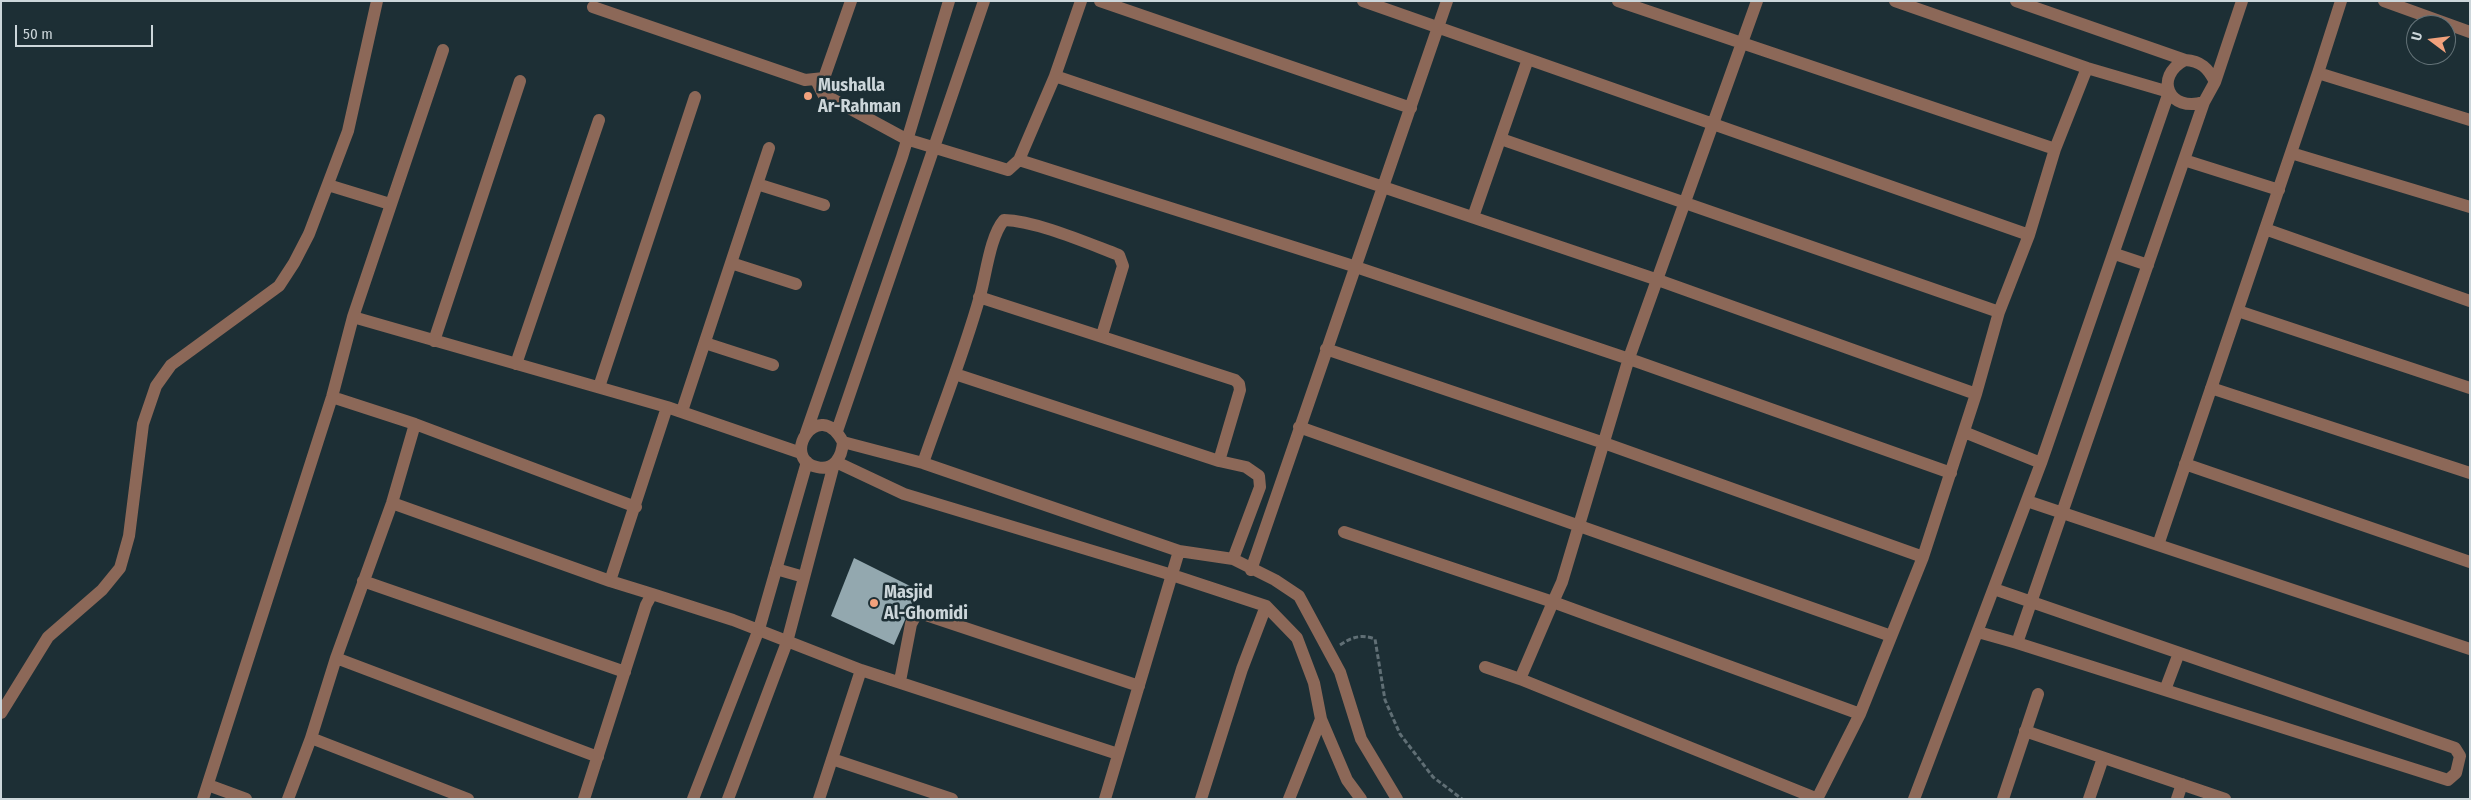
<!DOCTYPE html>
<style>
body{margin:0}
#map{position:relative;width:2471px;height:800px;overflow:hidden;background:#1d2f35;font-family:"Fira Sans Condensed",sans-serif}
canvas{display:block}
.frame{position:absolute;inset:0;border:2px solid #ccd6da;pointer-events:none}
.north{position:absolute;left:2406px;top:15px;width:50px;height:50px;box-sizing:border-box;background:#1d2f35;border:1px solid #637277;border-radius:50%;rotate:285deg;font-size:14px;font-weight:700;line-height:20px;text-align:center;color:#ccd6da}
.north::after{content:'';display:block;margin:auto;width:18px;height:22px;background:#f1a17c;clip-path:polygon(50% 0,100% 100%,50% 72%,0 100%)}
.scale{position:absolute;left:15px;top:25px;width:138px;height:22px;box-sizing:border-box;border:2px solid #ccd6da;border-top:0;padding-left:6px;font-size:15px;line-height:18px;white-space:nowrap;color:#ccd6da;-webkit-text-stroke:4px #1d2f35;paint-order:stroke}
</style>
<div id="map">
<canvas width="2471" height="800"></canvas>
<div class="frame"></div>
<div class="north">U</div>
<div class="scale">50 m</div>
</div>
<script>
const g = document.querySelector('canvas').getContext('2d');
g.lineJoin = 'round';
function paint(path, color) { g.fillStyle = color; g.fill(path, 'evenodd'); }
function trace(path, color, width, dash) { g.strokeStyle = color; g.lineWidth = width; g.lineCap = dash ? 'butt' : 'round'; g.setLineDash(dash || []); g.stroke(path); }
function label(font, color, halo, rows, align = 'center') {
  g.font = font + ' "Fira Sans Condensed",sans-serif'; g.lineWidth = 5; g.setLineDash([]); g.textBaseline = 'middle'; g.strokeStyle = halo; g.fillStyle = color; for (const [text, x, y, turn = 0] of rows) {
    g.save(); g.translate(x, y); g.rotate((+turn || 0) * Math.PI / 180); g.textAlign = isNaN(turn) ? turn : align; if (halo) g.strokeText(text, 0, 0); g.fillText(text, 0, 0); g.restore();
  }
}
paint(new Path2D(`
 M854,558L918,590L894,645L831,616Z`), '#93a8af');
trace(new Path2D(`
 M1340,645C1352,637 1361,634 1375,639L1385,700L1400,734L1433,777L1462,799`), '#606f75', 3, [5, 2.5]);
trace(new Path2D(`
 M1100,1L1411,108
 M1363,1L2029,235
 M1618,1L2055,149
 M1895,1L2087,68L2169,92L2041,463L1914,799
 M2016,1L2185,60
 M2384,1L2470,32
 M593,7L805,80L824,78L851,1
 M2185,60C2201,61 2208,68 2215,82L2204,102C2169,113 2153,77 2185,60Z
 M2318,73L2341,1
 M1055,76L1658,280L1976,394
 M816,80L823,94L906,139L1008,170L1019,160L1055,76L1081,1
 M2215,82L2242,1
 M1501,139L1999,312
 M2291,153L2470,207
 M1019,160L1347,264L1638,362L1951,473
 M2184,160L2279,190
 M757,184L824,205
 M328,185L390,204
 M1473,217L1528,59
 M2265,229L2470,301
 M2115,254L2148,265
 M731,263L796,284
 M979,297L1235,380L1239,384L1240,390L1219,461
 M2238,311L2470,388
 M353,317L443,50
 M434,341L520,81
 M705,343L773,365
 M1326,349L1604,443L1923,557
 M516,364L599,120
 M955,374L1219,461L1246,467L1259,476L1260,487L1233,559
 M599,387L695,97
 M2211,388L2470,473
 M332,397L415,424L636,507
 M682,411L769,148
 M1299,427L1891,636
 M837,431L984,1
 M1964,432L2041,463
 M806,433L902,157L949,1
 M843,442C842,457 834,471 817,467C779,459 818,395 843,442L923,463L1179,551L1233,559L1275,580L1299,596L1340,672L1361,739L1397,799
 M836,462L904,494L1172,575L1266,606L1297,638L1314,683L1321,719L1347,780L1361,799
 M923,463C942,408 964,353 980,296C986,275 990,236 1004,220C1037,221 1087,243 1119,255L1123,266L1102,335
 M2185,464L2470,562
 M2027,501L2158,545L2318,73L2470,120
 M392,503L610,581
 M1344,532L1553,602L1562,582L1629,358L1757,1
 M2158,545L2470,649
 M776,569L804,577
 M1251,570L1447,1
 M363,581L625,672
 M652,594L733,620L861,670
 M1978,632L2017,643L2448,780L2456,773L2460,756L2455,748L1994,589
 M2017,643L2204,102
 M336,658L598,757
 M1485,667L1520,679L1818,799
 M1520,679L1553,602L1860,714
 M900,681L911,624L916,615L920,613L1139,686
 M2165,690L2179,653
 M1,713L48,637L102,590L120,568L129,536L143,424L156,386L171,365L279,286L294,263L309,234L348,131L377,1
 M2025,731L2225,799
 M311,738L468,799
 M832,759L952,799
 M208,785L246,799
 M203,799L332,397L353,317L667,407L801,453
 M288,799L311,738L336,658L392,503L415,424
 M584,799L646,605L652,594L610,581L667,407
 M693,799L759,629L807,462
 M728,799L787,642L834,464
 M819,799L861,670L1118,754
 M1105,799L1179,551
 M1201,799L1242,669L1266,606
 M1289,799L1321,719
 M1817,799L1860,714L1923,557L1976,394L1999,312L2029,235L2055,149L2087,68
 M2003,799L2038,694
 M2089,799L2103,758
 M2177,799L2182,784`), '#8c6858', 12);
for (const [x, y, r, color] of [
 [808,96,5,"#f1a17c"],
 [874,603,5,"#f1a17c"]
]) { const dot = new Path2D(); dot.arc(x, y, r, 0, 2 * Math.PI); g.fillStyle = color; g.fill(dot); trace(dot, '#1d2f35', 2); }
label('bold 18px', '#ccd6da', '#1d2f35', [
 ["Mushalla",818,86],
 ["Ar-Rahman",818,107],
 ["Masjid",884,593],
 ["Al-Ghomidi",884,614]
], 'left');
</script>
